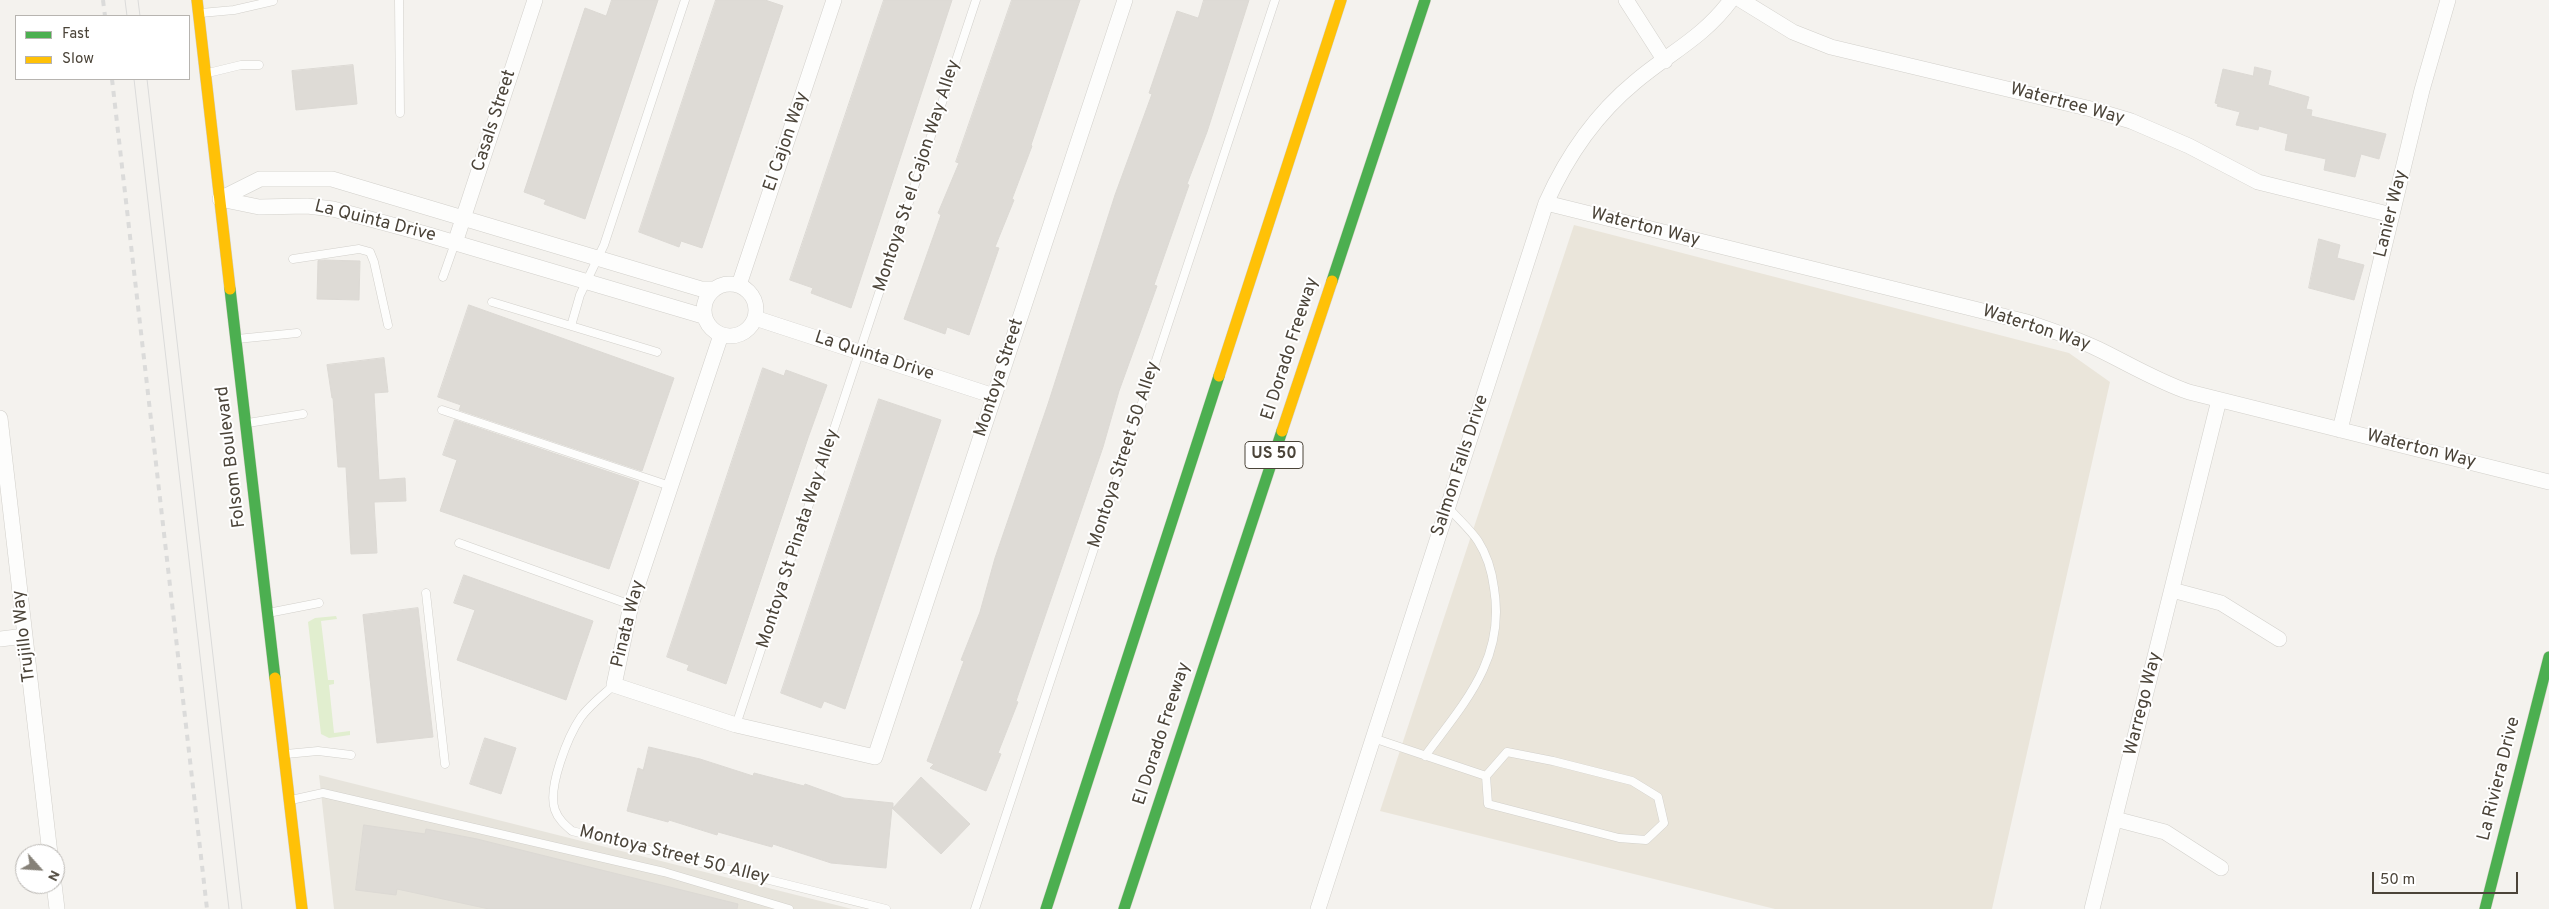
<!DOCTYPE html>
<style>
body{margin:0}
#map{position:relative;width:2549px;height:909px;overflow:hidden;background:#f4f2ee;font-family:Overpass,sans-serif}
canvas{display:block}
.legend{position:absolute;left:15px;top:15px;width:175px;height:65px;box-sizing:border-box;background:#fff;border:1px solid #b7b4b0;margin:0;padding:6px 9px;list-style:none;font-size:15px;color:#4b4439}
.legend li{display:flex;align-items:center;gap:10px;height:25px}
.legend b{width:25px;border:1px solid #b7b4b0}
.north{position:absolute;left:15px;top:844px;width:50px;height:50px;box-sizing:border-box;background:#fff;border:1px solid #b7b4b0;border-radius:50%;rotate:116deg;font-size:14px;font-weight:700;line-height:20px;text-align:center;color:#4b4439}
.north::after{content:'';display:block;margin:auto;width:18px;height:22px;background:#868178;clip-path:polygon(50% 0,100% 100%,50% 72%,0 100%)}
.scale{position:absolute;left:2372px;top:872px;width:146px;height:22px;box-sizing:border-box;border:2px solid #4b4439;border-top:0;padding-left:6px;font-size:15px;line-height:18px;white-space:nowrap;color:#4b4439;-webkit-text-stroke:4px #fff;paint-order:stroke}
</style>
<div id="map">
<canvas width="2549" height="909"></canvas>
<ul class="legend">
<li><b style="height:6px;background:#4caf50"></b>Fast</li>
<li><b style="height:6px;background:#ffc107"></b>Slow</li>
</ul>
<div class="north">N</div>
<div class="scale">50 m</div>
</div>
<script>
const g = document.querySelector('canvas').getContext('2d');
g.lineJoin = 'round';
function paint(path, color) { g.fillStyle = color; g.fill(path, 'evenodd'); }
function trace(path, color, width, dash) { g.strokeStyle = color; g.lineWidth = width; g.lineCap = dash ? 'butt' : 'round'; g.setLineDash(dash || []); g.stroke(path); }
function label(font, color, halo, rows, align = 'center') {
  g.font = font + ' Overpass,sans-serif'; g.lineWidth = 4; g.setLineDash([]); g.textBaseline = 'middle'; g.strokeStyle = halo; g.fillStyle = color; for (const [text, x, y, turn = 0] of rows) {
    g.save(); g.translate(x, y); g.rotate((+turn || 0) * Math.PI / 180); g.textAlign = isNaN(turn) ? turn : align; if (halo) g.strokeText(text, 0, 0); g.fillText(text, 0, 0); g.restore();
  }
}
paint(new Path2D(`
 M319,775L852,909H334Z`), '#e7e4dc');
paint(new Path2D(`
 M1574,225L2069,353L2110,382L1992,909H1775L1380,811Z`), '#eae5da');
paint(new Path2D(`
 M336,616L337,619L321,621L328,680H334V684L329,685L334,733L350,731V735L329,738L321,734L308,622L315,618Z`), '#e1eecf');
const building = new Path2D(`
 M612,0H658L585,219L544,204L546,200L524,192L585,8L606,16Z
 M716,0H765L783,6L702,248L681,241L679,247L639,232Z
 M884,0H952L851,308L811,293L813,288L790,280Z
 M1012,0H1080L1031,145L1032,146L1012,199L1014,200L995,247L999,248L969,335L947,327L945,334L904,319L941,215L938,213L959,163L956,162Z
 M1204,0H1249L1207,132L1187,184L1189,185L1154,285L1157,286L1119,391L1103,447L1016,701L1018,702L998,753L1001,754L986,791L930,768L934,764L927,761L964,661L961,660L980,612L995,558L1048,404L1115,195L1152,94L1149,93L1177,11L1198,18Z
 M353,65L357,104L296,110L292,71Z
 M2255,67L2271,71L2268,85L2309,97L2306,109L2312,110L2311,116L2386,134L2379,159L2361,154L2355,177L2324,170L2326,159L2285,150L2288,134L2259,126L2258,130L2236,125L2240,112L2217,106L2218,104L2215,103L2223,69L2253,76Z
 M2319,239L2340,245L2337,258L2364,265L2354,300L2309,288Z
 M324,260L360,261L359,300L317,299L318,261Z
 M469,305L674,378L642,471L459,410L461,405L438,397Z
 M384,358L388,392L374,393L379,480L405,478L406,501L374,502L377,553L351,554L346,467H338L333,398H332L327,365Z
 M763,368L784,376L786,370L827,385L808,438L726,684L687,670L689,665L667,657Z
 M879,399L941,420L845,709L824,701L821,708L781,693Z
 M455,420L639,482L609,569L440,511L457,460L443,455Z
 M464,575L593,621L566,700L457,660L475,610L454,603Z
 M418,608L433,737L377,743L363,615Z
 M485,738L516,748L501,794L470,784Z
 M649,747L700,759L753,776L754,773L804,786L805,784L844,798L893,803V808L921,777L970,824L941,854L892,808L886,868L831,863L773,844L772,847L718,832L717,835L669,820L668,822L627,811L638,768L643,770Z
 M364,825L425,834L426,829L477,839L738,904L737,909H489L397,889L396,895L356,890Z`);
paint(building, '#dedbd6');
trace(building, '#dcd9d4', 1);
const lane = new Path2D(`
 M399,0L400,113
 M201,13L234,10L273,1
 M208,73L241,65H259
 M293,259L359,249L370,252L374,262L388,325
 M443,277L455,243
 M492,302L657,352
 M571,326L580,295L604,245L685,0
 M237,339L297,333
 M442,410L670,486
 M248,423L303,414
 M459,543L631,605
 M426,593L445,764
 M268,613L319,603
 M614,685C603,695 590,705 581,717C568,736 547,788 555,810C558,819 565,825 572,831L886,909
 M736,725L976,0
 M1373,738L1486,776
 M1507,752L1553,761L1632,781L1658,797L1664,823L1646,840L1619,838L1488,804L1486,776Z
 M286,754L318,751L351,755
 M1425,756C1464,703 1506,659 1494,588C1492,572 1487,555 1478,541C1470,529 1457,518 1448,507
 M291,800L323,793L664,872L789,909
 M975,909L1275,0`);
const street = new Path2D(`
 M1626,0L1665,61
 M1741,0L1793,32L1831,47L2091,109L2131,121L2189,146L2258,182L2392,215
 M220,199L260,179H332L701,289H713
 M220,199L259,207L307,206L333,209L422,233L703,316
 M1546,203L2027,322C2051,330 2075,338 2098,349C2129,364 2157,381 2189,392L2549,482
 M455,243L535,0
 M704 310a26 26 0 1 1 52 0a26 26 0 1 1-52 0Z
 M739,285L834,0
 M755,318L994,396
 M721,335L631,605L614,685L736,725L875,757L1125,0
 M0,418L50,854
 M2340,430L2422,90L2448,0
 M2172,590L2221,603L2279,639
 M0,639L25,636
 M2115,819L2165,832L2221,868
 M54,884L57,909
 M1318,909L1546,203C1567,156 1595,115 1635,82C1669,53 1703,38 1731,0
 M2092,909L2219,400`);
const fast = new Path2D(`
 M1332,281L1425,0
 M230,289L275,678
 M1046,909L1219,376
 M1124,909L1282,431
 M2485,909L2549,657`);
const slow = new Path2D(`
 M197,0L230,289
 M1219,376L1341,0
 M1282,431L1332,281
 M275,678L302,909`);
trace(lane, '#d2d0cb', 9);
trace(street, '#d2d0cb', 16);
trace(fast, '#d3cfc5', 12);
trace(slow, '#d3cfc5', 12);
trace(lane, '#fdfdfc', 8);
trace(street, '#fdfdfc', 15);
trace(fast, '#4caf50', 11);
trace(slow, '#ffc107', 11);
trace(new Path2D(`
 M125,0L127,16
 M138,0L140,16
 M134,79L229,909
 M147,79L242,909`), '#dbdbda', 1);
trace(new Path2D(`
 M103,0L105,16
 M112,79L207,909`), '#dbdbda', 4, [6, 6]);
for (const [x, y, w] of [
 [1274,455,58]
]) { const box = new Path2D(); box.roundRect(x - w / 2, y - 13.5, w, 27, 4); g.fillStyle = '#fff'; g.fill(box); trace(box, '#4b4439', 1); }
label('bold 16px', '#4b4439', null, [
 ["US 50",1274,455]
]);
label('18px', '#4b4439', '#fff', [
 ["Watertree Way",2067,105,15],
 ["Casals Street",495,121,-72],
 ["El Cajon Way",787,142,-71],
 ["Montoya St el Cajon Way Alley",918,176,-72],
 ["Lanier Way",2392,214,-76],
 ["La Quinta Drive",375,222,14],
 ["Waterton Way",1645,228,14],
 ["Waterton Way",2036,329,18],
 ["El Dorado Freeway",1291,349,-72],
 ["La Quinta Drive",874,357,18],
 ["Montoya Street",1000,378,-72],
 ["Waterton Way",2421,450,14],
 ["Montoya Street 50 Alley",1125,455,-72],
 ["Folsom Boulevard",232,457,-97],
 ["Salmon Falls Drive",1461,466,-72],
 ["Montoya St Pinata Way Alley",799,539,-72],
 ["Pinata Way",629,624,-76],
 ["Trujillo Way",25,636,-97],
 ["Warrego Way",2144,704,-76],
 ["El Dorado Freeway",1163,734,-72],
 ["La Riviera Drive",2500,779,-76],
 ["Montoya Street 50 Alley",674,856,14]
]);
</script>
